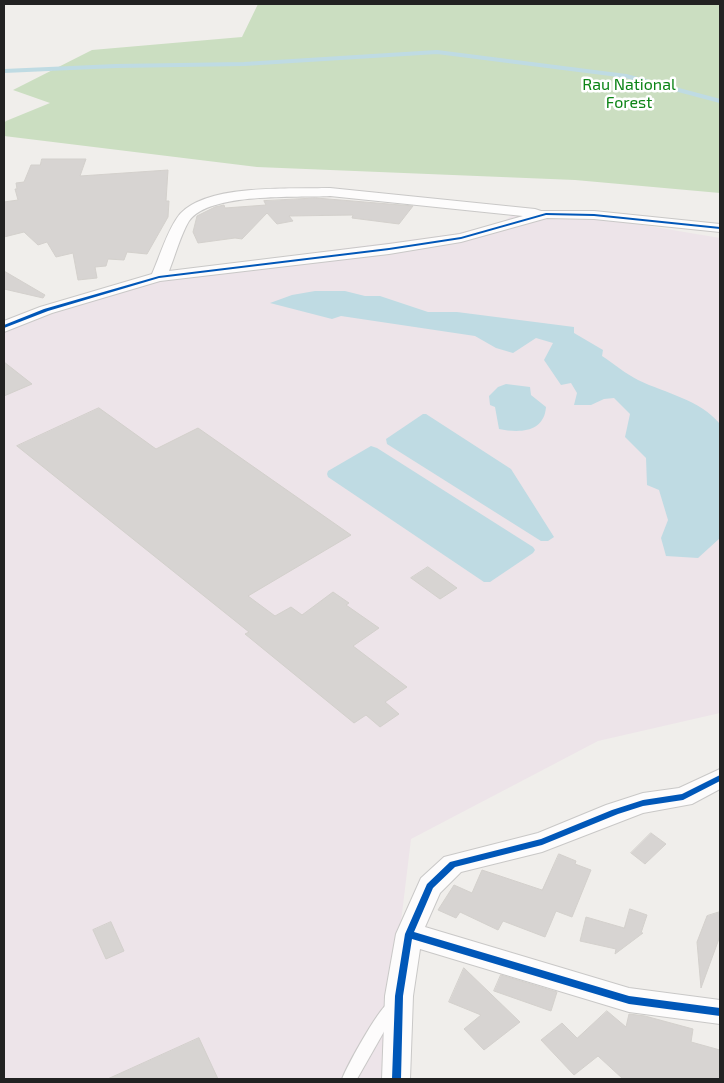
<!DOCTYPE html>
<style>
body{margin:0}
#map{position:relative;width:724px;height:1083px;overflow:hidden;background:#f0eeeb;font-family:"Exo 2",sans-serif}
canvas{display:block}
.frame{position:absolute;inset:0;border:5px solid #222;pointer-events:none}
</style>
<div id="map">
<canvas width="724" height="1083"></canvas>
<div class="frame"></div>
</div>
<script>
const g = document.querySelector('canvas').getContext('2d');
g.lineJoin = 'round';
function paint(path, color) { g.fillStyle = color; g.fill(path, 'evenodd'); }
function trace(path, color, width, dash) { g.strokeStyle = color; g.lineWidth = width; g.lineCap = dash ? 'butt' : 'round'; g.setLineDash(dash || []); g.stroke(path); }
function label(font, color, halo, rows, align = 'center') {
  g.font = font + ' "Exo 2",sans-serif'; g.lineWidth = 5; g.setLineDash([]); g.textBaseline = 'middle'; g.strokeStyle = halo; g.fillStyle = color; for (const [text, x, y, turn = 0] of rows) {
    g.save(); g.translate(x, y); g.rotate((+turn || 0) * Math.PI / 180); g.textAlign = isNaN(turn) ? turn : align; if (halo) g.strokeText(text, 0, 0); g.fillText(text, 0, 0); g.restore();
  }
}
paint(new Path2D(`
 M519,210L613,220L720,238V713L598,741L411,839L382,1079H4V325L161,276L213,270L294,255L454,234L503,222Z`), '#ede4e9');
paint(new Path2D(`
 M258,4H720V193L575,180L257,167L4,136V123L6,121L50,103L13,90L92,50L242,37Z`), '#cbdec1');
paint(new Path2D(`
 M315,291H345L365,296H380L428,312H457L574,327V333L603,350L602,356C614,364 626,374 638,380C667,394 699,399 720,424V538L698,558L666,556L661,538L668,520L659,490L647,485L646,458L625,437L630,414L614,398L604,399L591,405H574L577,393L571,383L561,385L544,360L553,343L536,338L513,353L496,348L475,336L341,316L332,319L270,303L292,295Z
 M506,384L530,387L531,395L546,407C544,433 519,433 499,429L495,407L490,405L489,396L498,387Z
 M423,414H426L511,469L554,537L548,541H541L387,444L386,439Z
 M371,446L377,448L533,547L535,550L533,553L490,582H484L328,477L327,474L328,471Z`), '#bfdbe3');
trace(new Path2D(`
 M4,71L116,66L244,64L437,52L626,76L720,101`), '#bfdbe3', 4);
const building = new Path2D(`
 M42,159H86L80,176L168,170L166,201H169L168,217L147,254L127,252L124,260L108,259L106,266L95,267L97,278L78,280L73,253L56,257L47,242L38,245L24,232L4,237V202L18,200L15,189H17L16,183L24,182L31,165H40Z
 M316,198L413,206L399,224L352,218L353,215L289,216L293,221L277,224L267,213L242,239L235,238L198,243L193,232L197,216L215,207L224,205L225,208L266,205L264,201Z
 M4,271L45,295L43,298L4,289Z
 M4,362L32,384L4,396Z
 M99,408L156,449L198,428L351,535L248,596L275,616L291,607L302,615L333,592L349,603L346,605L379,628L353,646L407,687L385,702L399,714L380,727L366,715L354,723L245,634L249,632L17,446Z
 M428,567L457,588L440,599L411,578Z
 M651,833L666,844L645,864L631,853Z
 M559,854L576,861L575,864L591,870L572,917L556,911L545,937L503,921L498,930L460,912L456,918L438,910L454,885L472,893L482,870L542,890Z
 M630,909L647,915L641,933H643L615,954L616,949L580,941L586,917L624,928Z
 M720,912V936L701,988L697,942L707,916Z
 M111,922L124,951L106,959L93,930Z
 M464,968L520,1022L484,1050L464,1029L481,1015L449,1002Z
 M501,975L557,992L551,1011L494,991Z
 M607,1011L626,1027L629,1014L645,1016L693,1029L691,1042L720,1050V1079H623L598,1056L574,1075L541,1040L562,1023L577,1038Z
 M199,1038L218,1079H108Z`);
paint(building, '#d7d4d2');
trace(building, '#d3d0cc', 1);
const service = new Path2D(`
 M391,1001L396,1003L398,1007L357,1079H342C347,1066 380,1005 391,1001Z`);
const minor = new Path2D(`
 M330,188L535,209L541,211H594L720,224V232L594,219L547,218L461,242L389,254L160,281L52,313L4,332V321L40,307L152,274C160,256 166,234 177,218C200,183 291,189 330,188ZM330,196L523,216L460,234L389,244L169,271C175,256 181,234 189,221C209,192 297,198 330,196Z
 M720,769V789L692,804L643,813L542,852L461,872L440,893L425,927L629,988L720,1000V1024L629,1012L420,949L413,996L410,1079H382L385,996L396,934L421,878L444,857L538,833L606,805L643,793L679,788Z`);
trace(service, '#c9c8c7', 2);
trace(minor, '#c9c8c7', 2);
paint(service, '#fdfcfc');
paint(minor, '#fdfcfc');
paint(new Path2D(`
 M546,213L594,214L720,227V229L594,216L546,215L461,239L389,250L159,278L48,311L4,328V325L44,309L159,276L389,248L461,237Z
 M720,775V781L683,800L643,806L618,814L542,845L455,867L433,888L414,932L629,996L720,1008V1016L629,1004L412,939L403,996L401,1079H392L395,996L405,934L427,884L450,862L541,839L612,810L643,800L682,794Z`), '#0057b8');
label('16px', '#0c8416', '#fff', [
 ["Rau National",629,85],
 ["Forest",629,103]
]);
</script>
